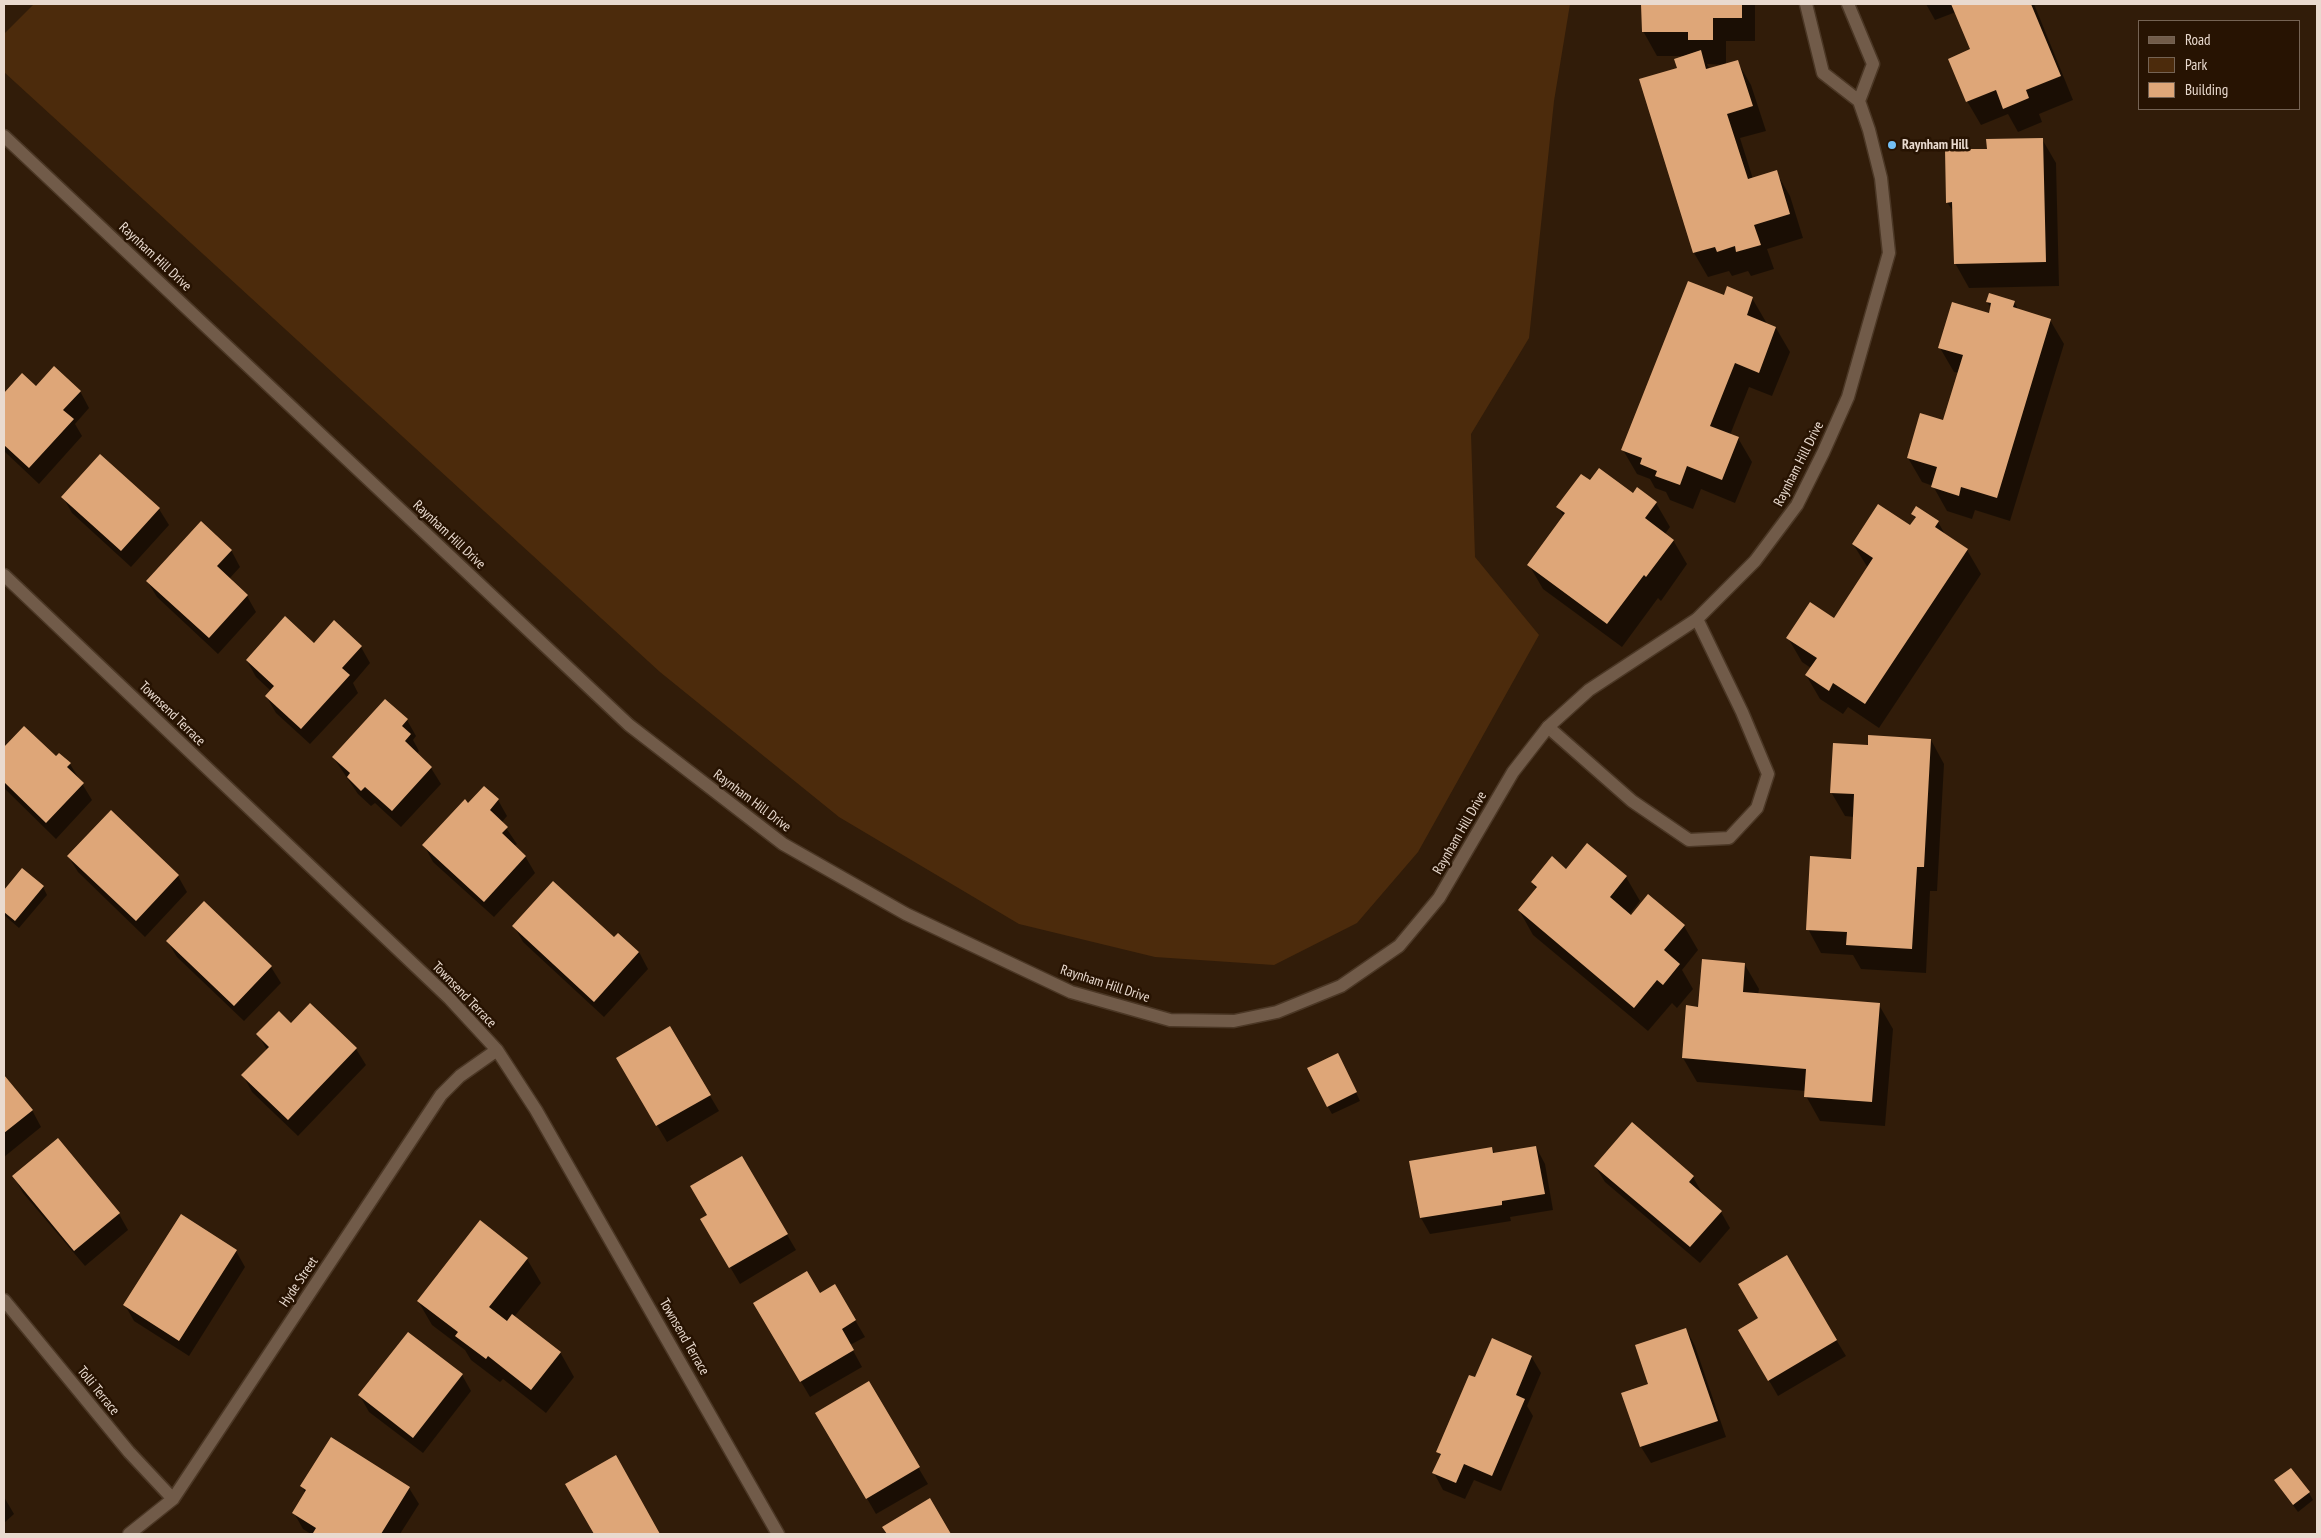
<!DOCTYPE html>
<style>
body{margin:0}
#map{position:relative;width:2321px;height:1538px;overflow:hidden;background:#311c09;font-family:"PT Sans Narrow",sans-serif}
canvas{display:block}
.frame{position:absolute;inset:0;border:5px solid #e9dacf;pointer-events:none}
.legend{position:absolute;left:2138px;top:20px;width:162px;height:90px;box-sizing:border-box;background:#271302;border:1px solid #756354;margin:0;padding:6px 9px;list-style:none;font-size:15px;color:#e9dacf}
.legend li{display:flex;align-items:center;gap:10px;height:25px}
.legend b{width:25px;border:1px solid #756354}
</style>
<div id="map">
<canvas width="2321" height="1538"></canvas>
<div class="frame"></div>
<ul class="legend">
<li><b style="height:6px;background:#715b49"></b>Road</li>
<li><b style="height:14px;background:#4c2b0c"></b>Park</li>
<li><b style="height:14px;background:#dea678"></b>Building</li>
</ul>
</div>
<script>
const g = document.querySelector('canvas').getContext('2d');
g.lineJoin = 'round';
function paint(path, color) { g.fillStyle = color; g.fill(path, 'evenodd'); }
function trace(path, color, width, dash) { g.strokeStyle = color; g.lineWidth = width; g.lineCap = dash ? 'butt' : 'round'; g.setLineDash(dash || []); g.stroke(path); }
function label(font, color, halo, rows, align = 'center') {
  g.font = font + ' "PT Sans Narrow",sans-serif'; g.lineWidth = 5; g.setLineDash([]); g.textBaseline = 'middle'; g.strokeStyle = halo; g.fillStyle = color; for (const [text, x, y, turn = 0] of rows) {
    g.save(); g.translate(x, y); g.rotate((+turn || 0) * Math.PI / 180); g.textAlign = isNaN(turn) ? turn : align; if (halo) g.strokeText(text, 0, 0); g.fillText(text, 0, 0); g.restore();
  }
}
paint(new Path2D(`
 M34,4H1570L1554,101L1529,338L1471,434L1475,557L1539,635L1418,852L1357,923L1274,965L1155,957L1019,924L839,817L660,672L4,72V34Z`), '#4c2b0c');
paint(new Path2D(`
 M1643,4H1755V41H1726V65L1707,64L1710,70L1737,61L1751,85L1766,131L1740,138L1753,179L1776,172L1790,196L1803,238L1767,249L1774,269L1751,276L1748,271L1732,276L1729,271L1708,277L1694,253L1641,80L1678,69L1686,56H1657L1643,31Z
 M1926,4H2034L2073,100L2039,114L2042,122L2018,132L2008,114L1981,125L1967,101L1972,50L1956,12L1935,20Z
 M2042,139L2056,163L2059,286L1969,288L1955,263L1954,213L1947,202L1988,150Z
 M1725,296L1752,298L1766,322V324L1776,328L1790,352L1772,396L1749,387L1730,435L1738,438L1752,462L1735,503L1701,489L1693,509L1670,500L1666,492L1655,488L1650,479L1637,474L1623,450Z
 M1987,302H2014L2019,311L2050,320L2064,344L2010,521L1975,510L1972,519L1947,511L1933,486L1922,482L1908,458L1944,422L1959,373L1954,372L1940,348L1990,315L1991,308Z
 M22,375L36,387L80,391L89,408L75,424L82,436L39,484L4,451V395Z
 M100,456L159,509L169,525L131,567L72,513L63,497Z
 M1590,482L1656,503L1670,527L1665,534L1673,540L1687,564L1661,601L1658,598L1622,647L1543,589L1529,565L1564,517L1558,507Z
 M1912,514L1938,522L1946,536L1967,550L1981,574L1879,728L1848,707L1843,714L1820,699L1806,675L1811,668L1802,662L1788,638L1834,620L1868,568L1853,544L1910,527L1916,519Z
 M231,550L240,567L229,579L247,596L256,612L218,654L157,597L147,581Z
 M314,644L361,647L370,663L353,683L358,693L310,744L276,713L266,696L271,691L256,677L247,661Z
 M407,720L416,736L413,740L419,751L417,754L431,768L441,784L401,827L375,803L371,806L358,794L333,757Z
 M24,728L56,758L70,764L92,800L56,839L4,788V749Z
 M1931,740L1944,764L1937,891H1930L1926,973L1861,969L1853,955L1821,953L1808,929L1852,861L1854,817L1845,816L1831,792L1869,746Z
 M498,800L507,816L502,822L517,844L514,846L525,856L535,873L494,917L433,862L424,845L468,804Z
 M68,856L178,876L187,892L145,937L78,872Z
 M22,870L43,887L47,895L19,928L4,915V892Z
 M1566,870L1626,877L1640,901L1629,915L1631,917L1648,896L1684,926L1698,950L1682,970L1693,989L1677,1008L1672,1003L1648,1031L1533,935L1519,910L1537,890L1532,882Z
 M204,903L271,967L281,983L244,1021L177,957L167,941Z
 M514,926L614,939L639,952L648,969L604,1017L523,942Z
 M1745,965L1759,989L1758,995L1879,1005L1893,1029L1885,1126L1820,1121L1806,1096V1091L1697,1082L1683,1058L1699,1008Z
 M291,1025L356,1049L366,1065L298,1136L252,1092L243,1075L267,1050L258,1034Z
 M670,1028L719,1111L667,1142L617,1058Z
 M1342,1062L1360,1101L1332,1114L1328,1107Z
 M4,1077L32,1110L41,1127L4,1157Z
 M1536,1147L1545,1164L1553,1210L1510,1217L1511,1221L1430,1234L1421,1218L1411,1162L1492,1148L1495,1154Z
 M742,1158L796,1250L740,1284L702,1219L708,1215Z
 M1595,1166L1693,1177L1702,1193L1721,1212L1730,1228L1700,1263L1605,1182Z
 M14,1177L119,1214L128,1230L85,1266L23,1193Z
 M236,1251L245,1267L189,1356L134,1321L125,1305Z
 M1786,1257L1846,1356L1778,1396L1740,1331L1760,1318Z
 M527,1259L541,1283L514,1317L560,1352L574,1377L546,1413L503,1379L500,1382L471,1360L465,1350L432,1325L418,1301Z
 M835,1286L865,1337L850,1345L862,1367L810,1397L755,1304L820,1294Z
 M1686,1329L1695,1346L1726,1437L1651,1463L1641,1447Z
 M1531,1356L1541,1373L1527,1406L1533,1416L1501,1491L1474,1480L1465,1499L1443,1490L1434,1473L1441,1457L1438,1452L1476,1378Z
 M462,1375L471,1391L423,1453L369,1412L360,1396Z
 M868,1383L928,1484L876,1514L817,1413Z
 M615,1457L659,1534H595L567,1484Z
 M302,1486L409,1488L419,1504L400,1534H311L303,1529L294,1513L305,1493Z
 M2280,1488L2309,1493L2313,1500L2298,1512Z
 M4,1497L14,1514L4,1523Z
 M930,1500L950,1534H888L884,1527Z`), '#0007');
paint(new Path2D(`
 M1641,4H1742V18H1713V40H1688V32H1642Z
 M1951,4H2031L2061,76L2026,90L2029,98L2003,109L1996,90L1966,102L1948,59L1970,49Z
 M1701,50L1706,69L1738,60L1753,106L1727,114L1748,179L1777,170L1790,214L1754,225L1761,245L1736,252L1735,246L1717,252L1715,247L1693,253L1639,79L1677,68L1674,59Z
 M2043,138L2046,262L1954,264L1952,202L1946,203L1945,149H1987L1986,139Z
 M1688,281L1724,295L1727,286L1753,297L1747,315L1776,327L1759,373L1735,363L1710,426L1739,437L1722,480L1687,466L1680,485L1655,476L1657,471L1640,464L1642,458L1621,450Z
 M1989,293L2015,301L2013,307L2051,319L1997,498L1961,487L1959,496L1931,487L1937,467L1907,458L1920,413L1943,420L1963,355L1938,348L1952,302L1989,313L1991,303L1986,302Z
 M54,366L81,391L63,410L74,419L29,468L4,445V393L22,373L36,386Z
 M100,454L160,508L121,551L61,497Z
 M1599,468L1633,493L1637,487L1657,502L1645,518L1674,540L1646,577L1644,575L1607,624L1527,565L1565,513L1556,507L1581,474L1590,480Z
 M1878,504L1910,525L1916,517L1911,514L1916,506L1939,521L1935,527L1968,549L1865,704L1833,683L1829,691L1805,675L1817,658L1786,638L1810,602L1834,618L1873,558L1852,544Z
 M201,521L232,550L217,566L248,595L209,638L146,581Z
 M285,616L314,643L334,620L362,646L342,668L350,675L301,729L265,696L274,686L246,660Z
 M385,699L408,719L402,726L411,734L405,741L432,767L392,811L365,787L361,791L347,777L350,773L332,757Z
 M24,726L56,756L59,753L71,763L67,767L84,783L46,823L4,782V747Z
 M1868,735L1931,739L1924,867H1917L1912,949L1846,945L1847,932L1806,930L1810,856L1851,859L1854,794L1830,793L1833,743L1868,745Z
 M484,786L499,799L490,810L508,827L502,833L526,856L484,902L422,845L465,799L468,803Z
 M111,810L179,875L136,921L67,856Z
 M1587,843L1627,876L1610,897L1631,915L1648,894L1685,925L1664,950L1680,964L1663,985L1657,980L1634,1008L1518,910L1537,887L1531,882L1552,856L1566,869Z
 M22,868L44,886L15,921L4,912V890Z
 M553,881L614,937L618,933L639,952L594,1002L512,926Z
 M204,901L272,966L234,1006L166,941Z
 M1702,959L1745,963L1743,992L1880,1003L1872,1102L1804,1097L1806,1069L1682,1058L1686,1005L1698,1007Z
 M310,1003L357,1048L288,1120L241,1075L269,1047L256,1034L279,1011L291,1023Z
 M670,1026L711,1095L656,1126L616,1058Z
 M1338,1053L1357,1092L1327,1107L1307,1068Z
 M4,1075L33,1110L4,1133Z
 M1632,1122L1694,1176L1689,1182L1722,1211L1690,1247L1594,1166Z
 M58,1138L120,1213L74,1251L12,1176Z
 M1536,1146L1545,1194L1502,1201V1205L1420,1218L1409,1161L1492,1147L1493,1153Z
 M742,1156L788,1234L729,1268L700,1219L707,1215L690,1186Z
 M181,1214L237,1250L179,1341L123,1305Z
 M480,1220L528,1258L489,1307L507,1321L512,1314L561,1352L531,1390L488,1356L486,1359L455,1336L458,1332L417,1301Z
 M1787,1255L1837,1340L1768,1381L1738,1330L1758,1318L1738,1284Z
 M807,1271L820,1293L835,1284L856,1320L842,1329L854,1350L800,1382L753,1303Z
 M1686,1328L1718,1421L1640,1447L1621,1393L1648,1384L1635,1345Z
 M408,1332L463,1374L413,1438L358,1395Z
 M1492,1338L1532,1356L1516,1395L1525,1399L1492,1476L1464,1464L1456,1483L1432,1473L1441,1454L1436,1452L1469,1375L1475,1377Z
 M869,1381L920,1467L866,1499L815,1413Z
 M331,1437L410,1487L381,1534H315L313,1533L316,1528L292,1513L306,1490L300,1486Z
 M616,1455L660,1534H594L565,1484Z
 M2291,1468L2310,1492L2293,1505L2274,1480Z
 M930,1498L951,1534H887L882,1527Z`), '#dea678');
const lane = new Path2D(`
 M1548,727L1632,801L1689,840L1729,838L1757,808L1768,774L1742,712L1697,619`);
const street = new Path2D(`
 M1848,4L1873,64L1859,101
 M4,136L629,725L783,844L906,914L1071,992L1170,1020L1234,1021L1277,1012L1341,986L1399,946L1439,898L1513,772L1548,727L1589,690L1697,619L1755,561L1797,505L1823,453L1848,397L1889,253L1881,178L1869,130L1859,101L1823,73L1806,4
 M4,575L449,998L497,1050L536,1110L778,1534
 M4,1300L129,1452L173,1499
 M129,1534L173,1499L441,1095L460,1076L497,1050`);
trace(lane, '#4b3725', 15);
trace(street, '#4b3725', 15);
trace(lane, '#715b49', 12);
trace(street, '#715b49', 12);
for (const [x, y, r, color] of [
 [1892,145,5,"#74c0f6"]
]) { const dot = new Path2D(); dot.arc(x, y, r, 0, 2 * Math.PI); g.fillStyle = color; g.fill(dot); trace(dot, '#271302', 2); }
label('bold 14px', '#e9dacf', '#271302', [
 ["Raynham Hill",1902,145]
], 'left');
label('14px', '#e9dacf', '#271302', [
 ["Raynham Hill Drive",155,257,43],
 ["Raynham Hill Drive",1799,464,-63],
 ["Raynham Hill Drive",449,535,43],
 ["Townsend Terrace",172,714,44],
 ["Raynham Hill Drive",752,801,37],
 ["Raynham Hill Drive",1460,833,-60],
 ["Raynham Hill Drive",1105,984,18],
 ["Townsend Terrace",464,995,46],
 ["Hyde Street",299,1282,-56],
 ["Townsend Terrace",684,1337,60],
 ["Tolli Terrace",98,1391,51]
]);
</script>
